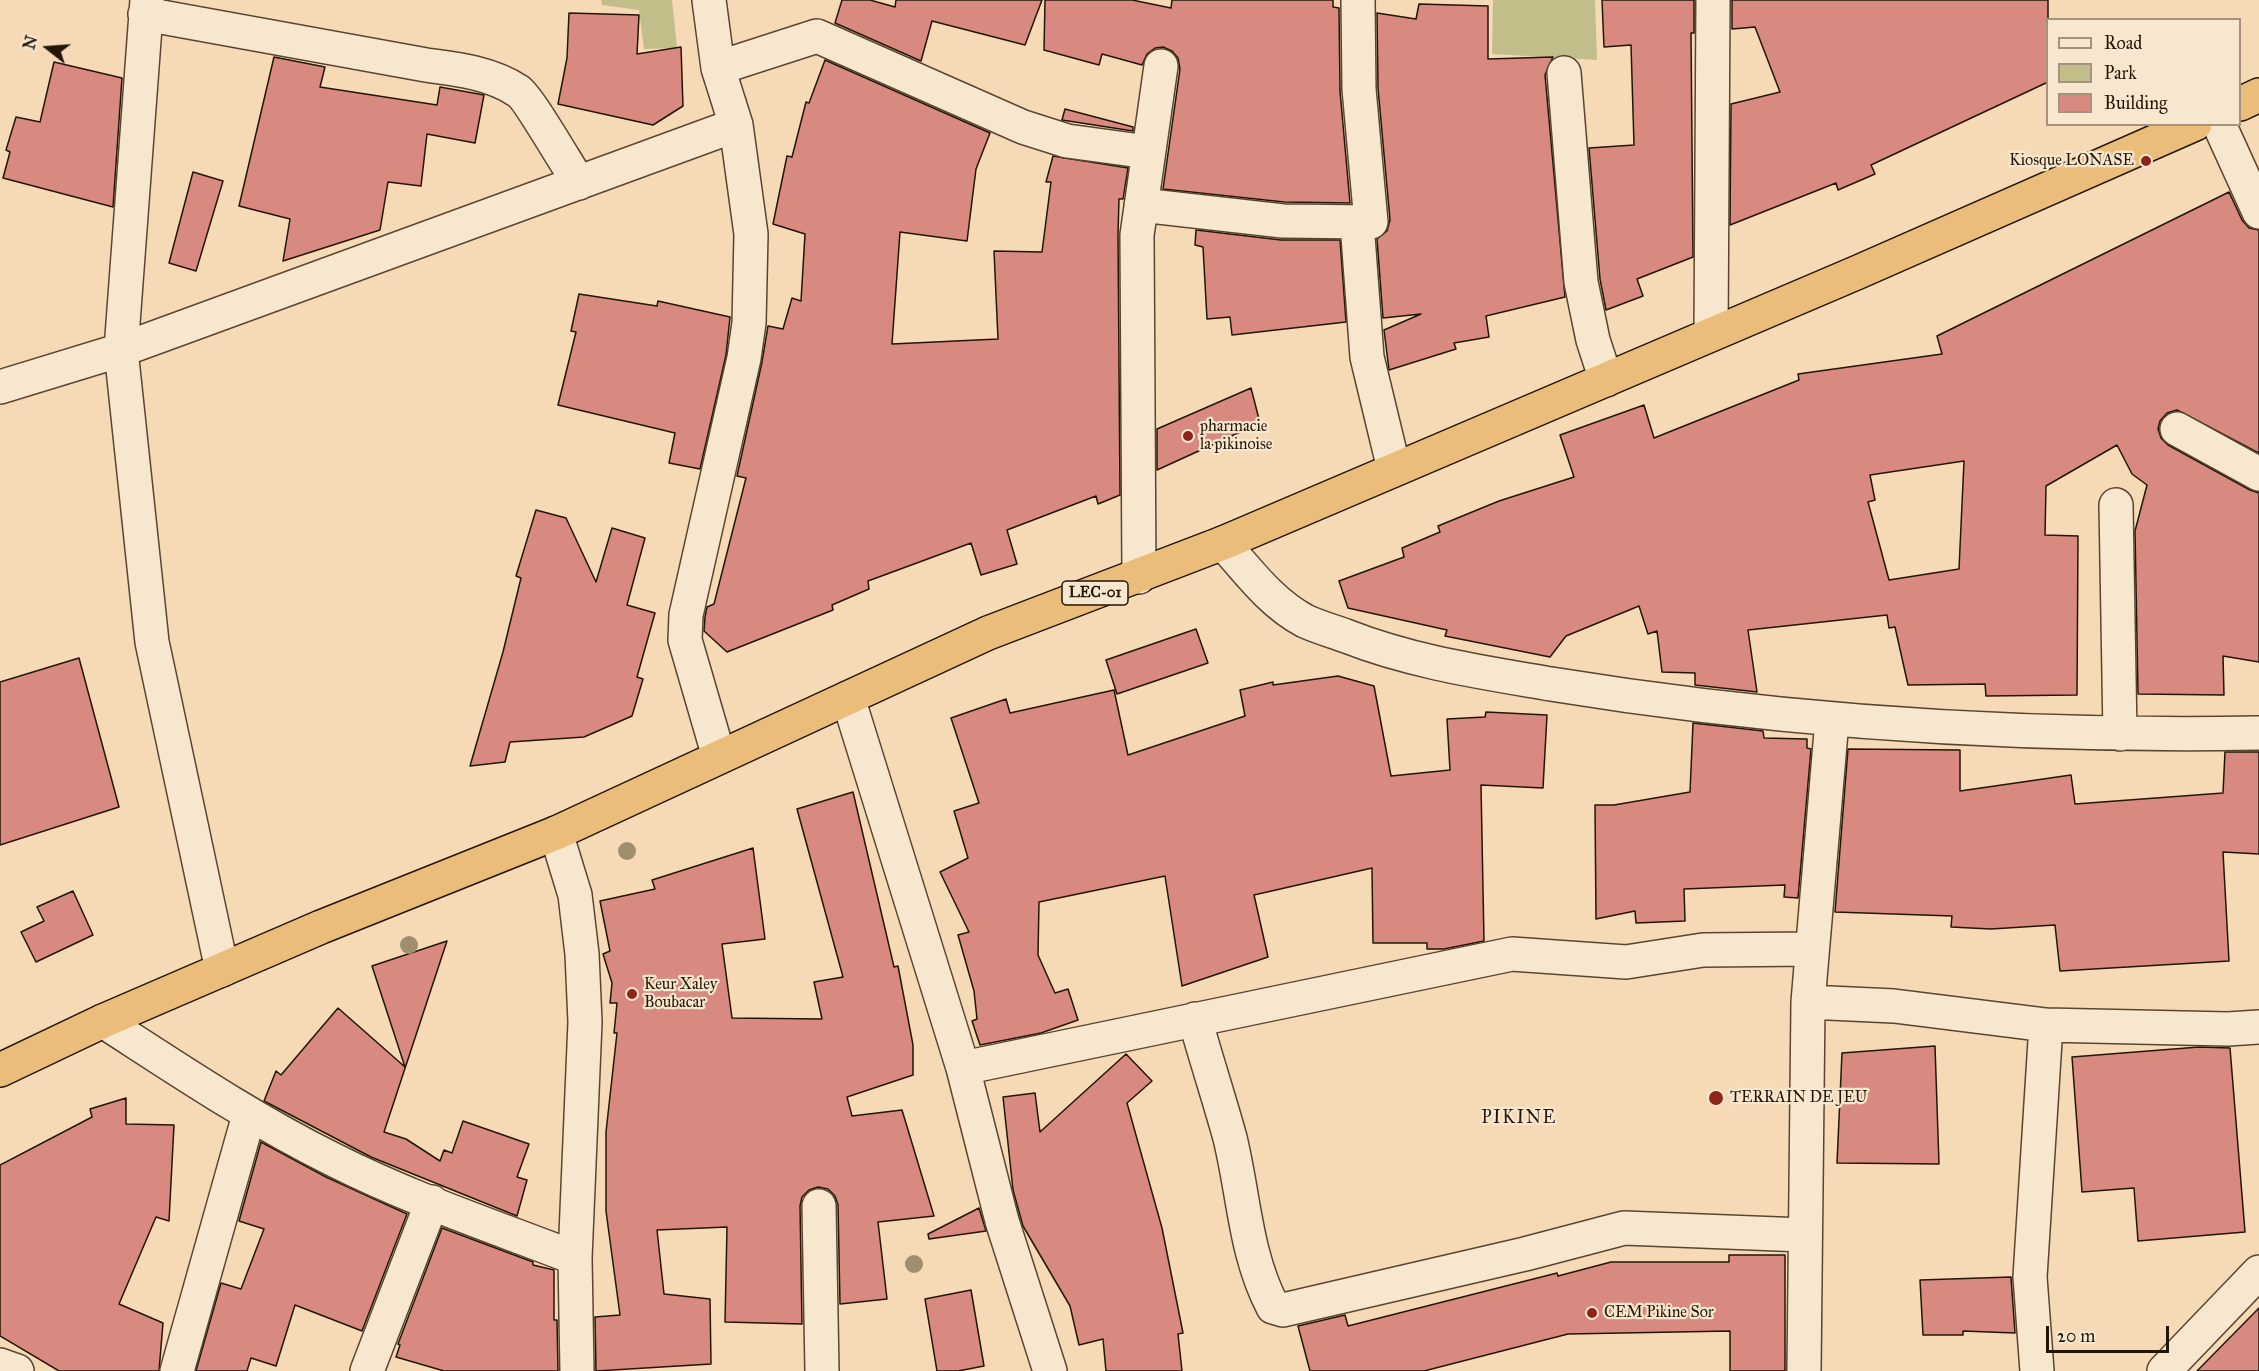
<!DOCTYPE html>
<style>
body{margin:0}
#map{position:relative;width:2259px;height:1371px;overflow:hidden;background:#f5dab5;font-family:"IM FELL Great Primer",serif}
canvas{display:block}
.legend{position:absolute;left:2046px;top:18px;width:195px;height:108px;box-sizing:border-box;background:#f8e7cf;border:2px solid #a3937f;margin:0;padding:8px 10px;list-style:none;font-size:18px;color:#231508}
.legend li{display:flex;align-items:center;gap:12px;height:30px}
.legend b{width:30px;border:2px solid #a3937f}
.north{position:absolute;left:18px;top:18px;width:60px;height:60px;-webkit-text-stroke:4px #f8e7cf;paint-order:stroke;rotate:287deg;font-size:16px;font-weight:700;line-height:24px;text-align:center;color:#231508}
.north::after{content:'';display:block;margin:auto;width:21px;height:27px;background:#231508;clip-path:polygon(50% 0,100% 100%,50% 72%,0 100%)}
.scale{position:absolute;left:2046px;top:1326px;width:123px;height:27px;box-sizing:border-box;border:3px solid #231508;border-top:0;padding-left:8px;font-size:18px;line-height:21px;white-space:nowrap;color:#231508;-webkit-text-stroke:4px #f8e7cf;paint-order:stroke}
</style>
<div id="map">
<canvas width="2259" height="1371"></canvas>
<ul class="legend">
<li><b style="height:8px;background:#f8e7cf"></b>Road</li>
<li><b style="height:16px;background:#c1be8a"></b>Park</li>
<li><b style="height:16px;background:#d88980"></b>Building</li>
</ul>
<div class="north">N</div>
<div class="scale">20 m</div>
</div>
<script>
const g = document.querySelector('canvas').getContext('2d');
g.lineJoin = 'round';
function paint(path, color) { g.fillStyle = color; g.fill(path, 'evenodd'); }
function trace(path, color, width, dash) { g.strokeStyle = color; g.lineWidth = width; g.lineCap = dash ? 'butt' : 'round'; g.setLineDash(dash || []); g.stroke(path); }
function label(font, color, halo, rows, align = 'center') {
  g.font = font + ' "IM FELL Great Primer",serif'; g.lineWidth = 4.5; g.setLineDash([]); g.textBaseline = 'middle'; g.strokeStyle = halo; g.fillStyle = color; for (const [text, x, y, turn = 0] of rows) {
    g.save(); g.translate(x, y); g.rotate((+turn || 0) * Math.PI / 180); g.textAlign = isNaN(turn) ? turn : align; if (halo) g.strokeText(text, 0, 0); g.fillText(text, 0, 0); g.restore();
  }
}
paint(new Path2D(`
 M601,0H672L677,48L644,49L639,10L602,5Z
 M1493,0H1595L1597,60L1492,54Z`), '#c1be8a');
const building = new Path2D(`
 M842,0H870L895,7L896,0H1042L1025,45L932,21L921,61L835,23Z
 M1045,0H1132L1171,8L1172,0H1333V7L1339,8L1340,91L1350,203L1284,202L1163,189L1180,69L1178,58L1172,51L1163,47L1155,48L1147,54L1142,65L1102,54L1099,65L1044,50Z
 M1602,0H1694V33H1691L1693,257L1637,279L1643,296L1606,310L1600,279L1589,148L1634,145L1631,45L1604,47Z
 M1732,0H2048V82L1871,165L1875,174L1838,190L1836,183L1730,225L1731,104L1780,92L1755,27L1732,29Z
 M1419,4L1488,6V59L1553,57L1545,75L1565,297L1486,316L1489,337L1454,343L1456,349L1389,370L1384,330L1421,314L1383,318L1377,239L1387,231L1390,220L1378,88L1377,13L1416,19Z
 M569,13L639,15L637,54L681,47L683,106L653,125L558,104L567,58Z
 M274,57L325,67L320,87L437,105L440,87L484,95L475,143L427,134L421,186L388,182L380,230L283,261L290,219L239,206Z
 M825,60L990,133L976,169L967,241L900,232L892,344L998,339L994,251L1042,252L1051,182H1046L1053,156L1128,168L1123,199H1119L1118,235L1120,495L1098,504L1096,496L1007,530L1017,564L981,575L971,543L868,581L869,589L832,605L833,610L727,652L704,631L705,617L707,607L714,604L746,478L737,476L762,362L768,326L783,329L792,298L801,301L805,234L773,224L787,156L792,157L806,102L809,103Z
 M54,62L122,78L113,207L3,178L10,152L6,150L16,117L40,122Z
 M1065,109L1133,127V131L1062,120Z
 M193,172L223,181L196,271L169,263Z
 M2229,192L2242,220L2249,228L2259,230V453L2177,410L2167,413L2160,421L2158,429L2161,438L2168,445L2250,490L2259,493V662L2223,656L2224,695L2138,694L2135,531L2147,485L2132,474L2117,445L2046,486L2045,535L2078,536L2077,695L1986,696L1985,684L1908,685L1895,627L1889,628L1887,615L1748,630L1757,692L1695,685V673L1662,672L1657,631L1648,634L1639,606L1566,636L1550,657L1445,636L1447,630L1348,608L1339,581L1404,557L1402,548L1440,532L1438,526L1499,501L1574,477L1560,435L1644,405L1654,438L1799,380L1798,374L1942,354L1937,336ZM1964,461L1959,569L1889,580L1868,502L1875,500L1870,475Z
 M1196,230L1281,240H1340L1346,322L1232,335L1230,317L1207,319L1203,247L1195,245Z
 M579,294L657,306L658,301L730,317L726,355L700,469L669,463L675,433L558,405L576,332L571,331Z
 M1251,388L1260,423L1157,470V429Z
 M536,510L566,518L596,582L612,528L645,538L627,605L655,613L637,677L643,679L632,716L584,737L510,742L505,762L470,766L503,652L521,578L516,576Z
 M1196,629L1208,663L1117,694L1106,660Z
 M79,658L119,807L0,845V682Z
 M1338,676L1374,686L1391,776L1450,770L1447,719L1485,717L1486,712L1547,715L1543,788L1481,785L1484,941L1444,949H1427V943H1373L1372,868L1254,895L1268,957L1182,986L1165,876L1039,902L1038,955L1055,993L1068,989L1078,1020L1041,1033L980,1045L972,1021L977,1019L974,991L958,935L969,932L940,872L968,858L954,811L979,803L951,718L1006,699L1010,713L1114,690L1128,755L1245,716L1240,690L1273,682V685Z
 M1693,723L1763,731L1764,738L1807,739V748L1811,749L1798,898L1784,897L1785,885L1684,889L1685,921L1636,923L1635,911L1596,919L1595,805H1614L1690,792Z
 M1848,749L1960,750V791L2071,775L2075,804L2223,793L2225,752H2259V854L2223,852L2229,961L2060,971L2055,925L1991,929L1951,927L1952,916L1835,912Z
 M853,792L894,967L898,966L913,1045V1075L847,1097L852,1116L902,1110L934,1216L878,1222L887,1299L840,1304L838,1205L835,1196L828,1189L818,1187L809,1190L802,1197L800,1206L802,1324L725,1322L727,1227L657,1230L664,1294L710,1299L711,1364L596,1371L595,1317L620,1315L606,1211V1132L617,1033H614L617,1003H610L612,983L603,954L610,951L600,901L655,889L652,880L753,848L765,939L722,944L732,1018L822,1019L814,982L843,977L797,809Z
 M73,891L93,935L36,962L21,932L44,921L37,907Z
 M447,941L384,1132L406,1139L440,1161L444,1150L452,1153L463,1121L529,1144L517,1177L527,1180L517,1216L371,1157L264,1101L276,1071L281,1075L338,1008L405,1067L372,966Z
 M1935,1046L1939,1164L1837,1163L1842,1053Z
 M2199,1047L2230,1048L2245,1232L2138,1241L2134,1188L2082,1192L2072,1057Z
 M1126,1054L1152,1081L1127,1103L1162,1228L1183,1333L1178,1334L1182,1371H1106L1103,1339L1079,1345L1070,1306L1023,1226L1013,1190L1003,1097L1035,1093L1040,1132Z
 M126,1098V1124L174,1125L169,1221L156,1217L119,1304L163,1323L159,1371H59L0,1336V1165L92,1117L90,1109Z
 M261,1142L326,1177L407,1214L362,1331L295,1305L276,1366L251,1358L247,1371H196L221,1283L241,1289L264,1229L239,1221Z
 M979,1208L986,1231L929,1239L928,1234Z
 M442,1228L533,1262V1265L554,1270V1320H557L558,1371H444L396,1357L400,1345L398,1344Z
 M1729,1255H1785V1371H1730V1331L1568,1334L1424,1371H1310L1298,1326L1345,1315L1348,1326L1557,1273L1558,1276L1611,1262H1729Z
 M2011,1277L2015,1333L1963,1331V1335H1923L1920,1280Z
 M971,1290L984,1366L958,1371H937L925,1299Z
 M2259,1308V1371H2197Z`);
paint(building, '#d88980');
trace(building, '#231508', 1.5);
const minor = new Path2D(`
 M147,0L121,350L152,642L222,970
 M709,0L718,68L736,125L751,234L749,323L744,358L686,615L685,640L719,757
 M145,14L426,65C457,69 491,73 518,91C528,97 569,168 579,183
 M718,68L817,36L1023,127L1067,141L1148,152
 M1564,73L1581,282L1593,340L1606,380
 M2219,124L2259,212
 M1141,205L1283,221L1371,222L1359,89L1358,0
 M1357,223L1367,357L1394,469
 M1711,334L1713,0
 M0,387L121,350L736,125
 M2177,429L2259,474
 M2116,505L2120,734
 M1223,543C1248,571 1271,603 1305,621C1318,627 1332,631 1346,636C1412,662 1481,672 1551,684C1784,722 2023,737 2259,733
 M1139,577L1137,235L1161,66
 M848,698L963,1068L1002,1221L1050,1371
 M556,833L575,895L582,954L585,1022L575,1258L577,1371
 M1808,1002L1894,1006L2046,1025L2228,1029L2259,1027
 M1195,1019C1206,1059 1219,1098 1230,1138C1244,1195 1245,1254 1273,1307L1283,1310L1525,1254L1624,1228L1804,1235
 M103,1021C179,1070 253,1120 334,1160C411,1199 495,1227 575,1258
 M963,1068L1512,954L1626,962L1703,950L1812,949
 M819,1206L822,1371
 M0,1365L17,1371
 M177,1371L249,1115
 M367,1371L432,1202
 M1804,1371L1808,1002L1832,720
 M2037,1371L2030,1277L2046,1025
 M2164,1371L2259,1272`);
const highway = new Path2D(`
 M2240,104L2259,95
 M0,1070L103,1021L321,927L556,833L988,633L1223,543L1856,273L2195,124`);
trace(minor, '#584633', 36);
trace(highway, '#231508', 36);
trace(minor, '#f8e7cf', 33);
trace(highway, '#eabd7a', 33);
g.fillStyle = '#a08e6f';
for (const [x, y] of [
 [627,851],
 [409,945],
 [914,1264]
]) { g.beginPath(); g.arc(x, y, 9, 0, 2 * Math.PI); g.fill(); }
for (const [x, y, r, color] of [
 [2146,161,6,"#8f2418"],
 [1188,436,6,"#8f2418"],
 [632,994,6,"#8f2418"],
 [1716,1098,8,"#8f2418"],
 [1592,1313,6,"#8f2418"]
]) { const dot = new Path2D(); dot.arc(x, y, r, 0, 2 * Math.PI); g.fillStyle = color; g.fill(dot); trace(dot, '#f8e7cf', 2); }
for (const [x, y, w] of [
 [1095,593,66]
]) { const box = new Path2D(); box.roundRect(x - w / 2, y - 12, w, 24, 4.5); g.fillStyle = '#f8e7cf'; g.fill(box); trace(box, '#231508', 1.5); }
label('bold 15px', '#231508', null, [
 ["LEC-01",1095,593]
]);
label('16px', '#231508', '#f8e7cf', [
 ["Kiosque LONASE",2134,161,"right"],
 ["pharmacie",1200,427],
 ["la pikinoise",1200,445],
 ["Keur Xaley",644,985],
 ["Boubacar",644,1003],
 ["TERRAIN DE JEU",1730,1098],
 ["CEM Pikine Sor",1604,1313]
], 'left');
g.letterSpacing = '1.5px';
label('18px', '#231508', '#f8e7cf', [
 ["PIKINE",1519,1119]
]);
g.letterSpacing = '0px';
</script>
